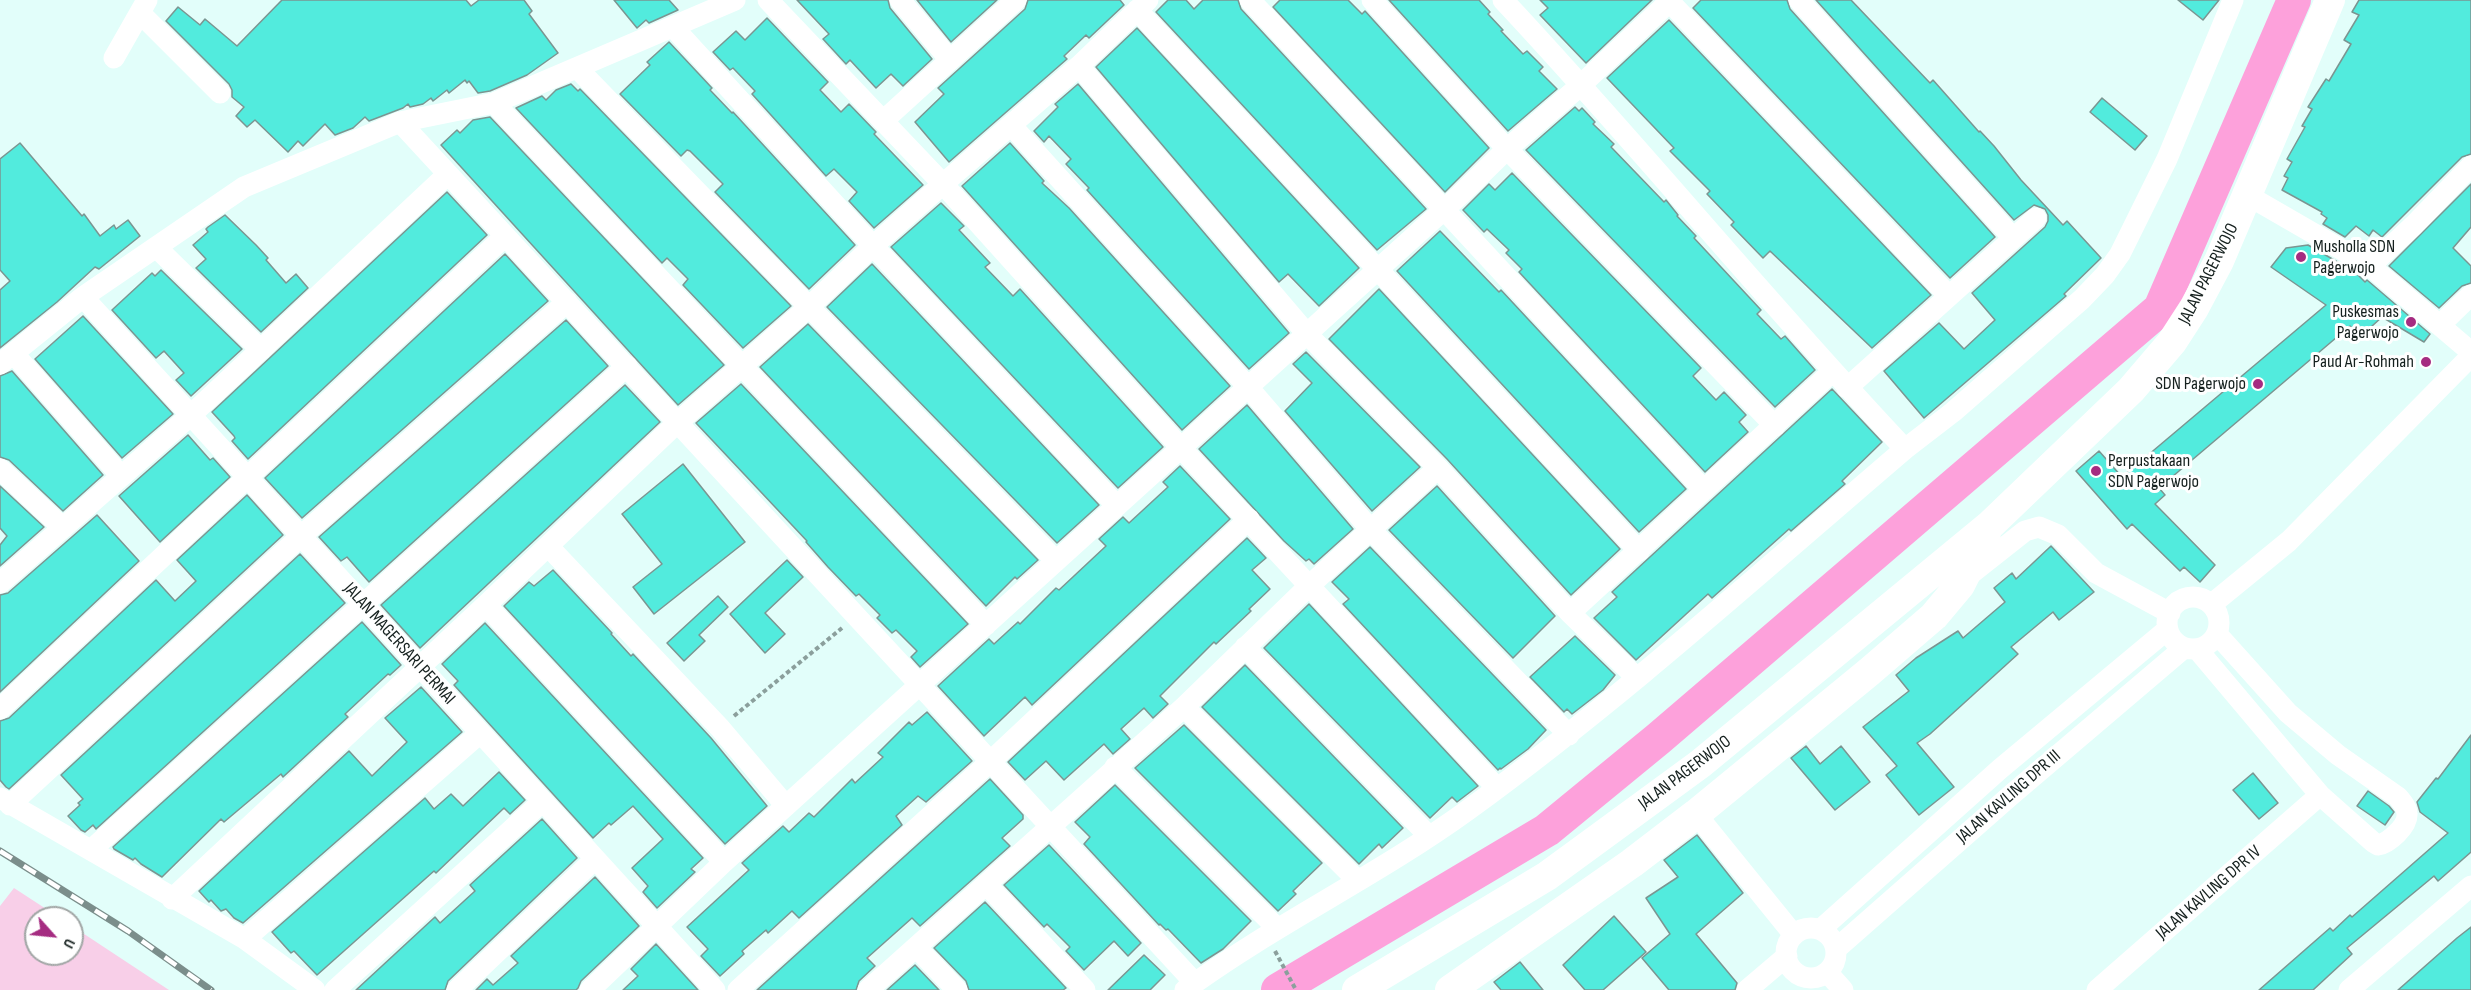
<!DOCTYPE html>
<style>
body{margin:0}
#map{position:relative;width:2471px;height:990px;overflow:hidden;background:#e2fefa;font-family:"Sofia Sans Condensed",sans-serif}
canvas{display:block}
.north{position:absolute;left:24px;top:906px;width:60px;height:60px;box-sizing:border-box;background:#fff;border:2px solid #a1a6a5;border-radius:50%;rotate:117deg;font-size:16px;font-weight:700;line-height:24px;text-align:center;color:#15201e}
.north::after{content:'';display:block;margin:auto;width:21px;height:27px;background:#a52c81;clip-path:polygon(50% 0,100% 100%,50% 72%,0 100%)}
</style>
<div id="map">
<canvas width="2471" height="990"></canvas>
<div class="north">U</div>
</div>
<script>
const g = document.querySelector('canvas').getContext('2d');
g.lineJoin = 'round';
function paint(path, color) { g.fillStyle = color; g.fill(path, 'evenodd'); }
function trace(path, color, width, dash) { g.strokeStyle = color; g.lineWidth = width; g.lineCap = dash ? 'butt' : 'round'; g.setLineDash(dash || []); g.stroke(path); }
function label(font, color, halo, rows, align = 'center') {
  g.font = font + ' "Sofia Sans Condensed",sans-serif'; g.lineWidth = 6; g.setLineDash([]); g.textBaseline = 'middle'; g.strokeStyle = halo; g.fillStyle = color; for (const [text, x, y, turn = 0] of rows) {
    g.save(); g.translate(x, y); g.rotate((+turn || 0) * Math.PI / 180); g.textAlign = isNaN(turn) ? turn : align; if (halo) g.strokeText(text, 0, 0); g.fillText(text, 0, 0); g.restore();
  }
}
paint(new Path2D(`
 M14,888L60,918H36V954H72V926L169,990H0V906Z`), '#f8cfe8');
trace(new Path2D(`
 M1278,990L1547,830L1658,739L2160,309L2294,0`), '#fda1db', 34);
const building = new Path2D(`
 M282,0H466L471,6L479,0H524L532,11L529,14L558,53L527,75L490,91L478,93L469,81L467,83L465,80L449,93L447,90L433,101L431,98L423,104L410,107L408,104L403,108L369,121L365,117L353,128L335,135L325,124L303,146L298,141L288,152L255,120L247,127L236,116L244,107L232,97V90L229,84L166,21L178,7L200,25L205,19L237,46Z
 M614,0H669L678,10L649,23L646,20L637,28Z
 M797,0H888L890,8L932,59L903,86L891,74L876,88L850,60L846,64L823,39L829,34Z
 M917,0H997L951,42Z
 M1028,0H1120L1124,5L1089,38L1086,35L1064,56L1067,59L949,162L915,122L944,94L938,88L1025,9Z
 M1168,0H1186L1194,9L1203,0H1238L1241,9L1426,209L1377,250L1156,12Z
 M1280,0H1348L1362,14L1365,11L1489,148L1445,192L1273,7Z
 M1389,0H1479L1490,12L1488,14L1503,30L1501,31L1523,54L1527,51L1543,67L1539,71L1557,89L1508,131Z
 M1540,0H1652L1586,63L1540,15L1548,8Z
 M1701,0H1787L1790,9L1995,237L1950,278L1693,8Z
 M1816,0H1851L1930,83L1933,80L1979,132L1980,131L1994,146L2021,180L2063,225L2067,221L2101,258L2064,294L2066,296L1924,418L1884,371L1939,323L1964,349L1995,320L1972,293L2045,227L2048,221V215L2045,209L2034,205L2014,220Z
 M2178,0H2219L2203,20Z
 M2359,0H2471V154L2462,157L2382,237L2373,230L2369,236L2356,226L2345,237L2323,224L2327,218L2321,214L2322,212L2282,190L2288,178L2284,176L2292,162L2287,159L2305,127L2302,126L2312,109L2308,107L2326,79L2329,81L2351,44L2344,40L2359,15L2352,12Z
 M767,18L828,82L820,90L841,112L849,104L876,132L874,134L923,185L874,228L849,201L857,192L834,169L826,176L752,94L755,91L733,68L730,70L713,52L736,31L745,40Z
 M1669,20L1931,295L1872,348L1770,251L1763,258L1731,225L1734,222L1707,194L1710,191L1670,151L1674,148L1607,78Z
 M1137,28L1359,268L1319,306L1288,274L1279,282L1096,67Z
 M669,42L712,88L710,90L732,113L733,112L855,245L809,289L715,192L723,184L690,151L687,150L681,156L620,94L650,65L647,62Z
 M571,84L578,91L580,89L791,306L743,348L683,285L688,279L667,258L662,263L516,108L542,96L546,100L556,90Z
 M1078,84L1289,333L1249,369L1087,190L1089,188L1066,164L1071,159L1049,136L1044,142L1034,131L1058,107L1055,104Z
 M2102,98L2147,136L2135,150L2090,112Z
 M1575,107L1579,111L1582,108L1595,122L1593,124L1614,144L1611,147L1664,202L1666,200L1678,215L1677,216L1696,236L1694,238L1761,310L1757,314L1781,339L1785,336L1815,370L1775,407L1526,150Z
 M490,117L724,365L678,405L441,145L457,130L460,133L473,120Z
 M20,143L82,216L84,214L100,236L114,225L116,229L128,220L140,236L99,269L95,267L57,302L0,348V290L10,281L0,270V159Z
 M1010,143L1044,181L1042,183L1069,208L1230,386L1182,430L962,186Z
 M1512,173L1701,368L1693,376L1716,400L1724,392L1746,415L1739,422L1748,432L1705,472L1519,272L1522,269L1506,253L1509,250L1487,229L1484,232L1463,210L1489,184L1495,190Z
 M2471,184V227L2453,248L2471,266V283L2462,286L2439,308L2389,266Z
 M447,192L487,235L248,459L232,441L235,438L234,436L212,412Z
 M941,203L964,226L959,230L990,263L985,267L1013,296L1020,289L1163,447L1118,488L891,247Z
 M225,215L256,245L268,258L266,260L286,283L296,274L308,288L261,332L196,268L206,259L193,245L208,232L206,229L208,227Z
 M1440,231L1499,292L1501,290L1686,489L1639,532L1397,271Z
 M2308,245L2355,272L2365,282L2367,280L2430,334L2424,342L2382,317L2360,337L2350,326L2159,488L2165,495L2155,504L2215,565L2200,582L2184,567L2180,571L2132,524L2127,529L2076,471L2099,451L2122,477L2326,305L2271,267L2286,248Z
 M505,254L548,301L302,518L265,478Z
 M872,264L1099,505L1057,543L827,307Z
 M161,270L242,349L191,396L176,380L184,373L164,351L156,358L112,310L152,273L155,276Z
 M1379,289L1620,549L1571,595L1447,459L1329,339Z
 M83,316L173,414L122,458L35,359Z
 M566,320L608,366L369,582L347,557L341,561L319,537Z
 M808,324L1038,560L1017,579L1015,577L986,606L760,367Z
 M1306,352L1420,467L1372,511L1285,411L1312,383L1293,364Z
 M12,371L103,475L63,511L9,460L0,457V376Z
 M741,384L968,624L920,667L911,657L917,651L896,630L892,633L877,618L880,615L859,594L856,596L828,567L806,542L807,541L696,423Z
 M625,385L660,422L420,648L381,605Z
 M1832,389L1882,442L1842,481L1845,484L1791,531L1789,529L1712,598L1708,594L1636,660L1594,618L1617,597L1612,592Z
 M1247,405L1353,529L1314,564L1309,559L1306,561L1284,541L1199,449Z
 M188,435L210,460L213,458L230,477L160,542L119,496Z
 M683,464L745,542L654,614L633,587L662,564L622,514Z
 M1180,466L1230,519L1032,705L1025,697L984,736L938,686L989,639L994,644L1018,622L1020,624L1056,588L1059,590L1106,546L1099,539L1123,517L1129,523L1168,487L1163,482Z
 M0,486L44,527L0,566V545L7,536L0,528Z
 M1437,486L1555,616L1513,658L1389,530Z
 M247,495L283,535L9,789L6,787L0,780V721L9,718L156,580L175,601L196,581L177,560Z
 M97,515L139,561L0,692V595L8,593Z
 M1247,538L1266,558L1252,570L1270,589L1249,609L1251,611L1216,644L1214,642L1160,696L1168,704L1153,718L1144,708L1121,729L1130,739L1113,754L1104,744L1064,780L1046,761L1025,780L1008,762Z
 M2051,546L2094,592L2059,620L2053,612L2011,647L2018,654L1930,734L1917,743L1954,787L1919,815L1886,775L1897,766L1863,727L1909,691L1896,675L1916,658L1958,631L1963,638L2005,602L1994,588L2012,573L2016,579Z
 M1370,547L1546,730L1528,749L1501,769L1500,768L1498,770L1343,604L1349,599L1332,582Z
 M300,554L345,603L96,829L93,825L85,832L81,830L68,816L80,805L78,803L83,799L61,775Z
 M787,560L803,577L765,613L785,634L765,653L730,614Z
 M553,570L612,633L611,634L631,656L633,654L711,738L767,806L725,844L504,606L529,582L534,586Z
 M718,596L728,607L699,635L705,641L684,661L667,643Z
 M1309,604L1478,786L1457,802L1452,797L1430,818L1264,648Z
 M362,622L401,665L390,675L388,674L345,714L348,717L283,777L281,774L224,822L221,819L162,877L141,864L135,858L133,860L114,849L113,847Z
 M485,623L703,858L691,869L695,872L657,908L643,892L648,886L632,868L663,839L633,806L611,825L609,823L593,838L454,685L458,681L442,664Z
 M1575,636L1615,675L1603,690L1572,714L1567,709L1564,712L1530,677Z
 M1245,665L1403,828L1382,848L1379,844L1359,864L1202,707Z
 M421,687L462,732L243,923L234,918L226,909L221,911L211,900L209,902L199,891L349,751L372,776L407,742L385,718Z
 M927,712L972,761L926,802L918,796L896,816L902,825L799,918L792,911L768,933L766,930L742,951L744,954L720,976L701,956L708,949L687,927L749,870L742,863L783,826L789,832L809,813L814,817L852,779L855,783L883,757L878,753L909,722L912,725Z
 M1184,725L1322,863L1293,891L1296,894L1278,911L1135,768Z
 M2471,735V852L2438,881L2434,876L2347,948L2352,954L2313,990H2259L2330,928L2333,931L2350,915L2352,917L2448,833L2420,812L2417,802L2436,778L2438,779Z
 M1806,746L1820,764L1841,746L1870,782L1835,810L1791,758Z
 M499,772L525,800L510,814L504,808L436,873L434,871L317,975L294,951L291,953L272,932L425,798L434,809L451,794L463,806Z
 M2253,773L2278,803L2259,819L2233,790Z
 M990,779L1023,815V819L1002,838L1010,846L920,926L912,918L867,958L875,966L859,981L856,990H757Z
 M1115,785L1251,921L1223,949L1201,963L1168,929L1166,930L1160,924L1159,925L1084,844L1090,837L1075,822Z
 M2368,791L2389,806L2394,812L2385,825L2357,806Z
 M542,819L577,858L448,981L445,990H356L435,917L440,923L475,891L470,885Z
 M1697,835L1743,893L1696,934L1737,983L1735,990H1669L1642,958L1670,934L1646,898L1678,877L1664,860Z
 M1049,845L1141,943L1128,956L1114,941L1084,970L1066,951L1070,947L1047,924L1044,927L1004,885Z
 M595,877L639,926L581,981L578,988L576,990H476L487,979L493,985L518,963L511,956Z
 M985,902L1066,988L1063,990H969L966,981L934,948Z
 M1614,916L1646,952L1603,990H1585L1563,965Z
 M2471,927V990H2398L2457,938Z
 M656,944L698,990H623L638,976L631,969Z
 M1144,955L1165,975L1150,990H1108Z
 M1520,962L1543,990H1501L1494,982Z
 M915,965L939,990H887Z`);
paint(building, '#52ebdd');
trace(building, '#7b9591', 1.5);
trace(new Path2D(`
 M734,716L842,628
 M1275,951L1296,990`), '#8b9f9c', 4, [4.5, 3]);
trace(new Path2D(`
 M768,0L943,184L1181,448L1497,788
 M900,0L950,60
 M1250,0L1704,490
 M1372,0L1507,149L1775,426
 M1503,0C1640,146 1767,303 1905,449
 M1668,0L1948,295
 M1799,0L2013,238
 M1137,10L1639,551
 M140,13L220,93
 M674,28L873,246L1117,506
 M114,58L147,0
 M1079,66L1307,334L1438,468L1570,613L1637,678
 M577,68L1056,561
 M494,103L986,625
 M883,121L1016,0
 M400,122L1195,983
 M1011,125L1248,387L1371,530L1569,735
 M2247,195L2370,266L2471,352
 M156,247L261,350
 M2370,266L2414,225L2471,166
 M83,297L715,990
 M2440,325L2471,295
 M14,354L121,476
 M0,364L83,297L244,187L400,122L494,103L735,0
 M1847,388L2036,218
 M0,469L63,528
 M548,546L720,728L786,806
 M1968,576L2025,531L2039,527L2058,535L2096,573L2170,613
 M0,583L191,415L448,174
 M2167 623a26 26 0 1 1 52 0a26 26 0 1 1-52 0Z
 M2212,604L2289,541L2471,356
 M486,605L724,862
 M1570,613L1833,371
 M1245,647L1429,836
 M2197,649L2320,795L2373,842L2378,845C2389,843 2408,826 2407,814C2407,807 2402,802 2398,797L2338,755L2288,713L2217,634
 M1184,707L1357,880
 M0,709L504,237
 M1115,767L1277,928
 M0,798L245,939L315,990
 M10,805L300,537L567,302
 M1696,814L1794,935
 M91,850L627,366
 M986,884L1085,990
 M172,899L486,605L677,423L809,307L873,246L943,184L1079,66L1148,0
 M1786 953a25 25 0 1 1 50 0a25 25 0 1 1-50 0Z
 M1821,929L2000,769L2168,629
 M245,939L480,733
 M916,947L957,990
 M1836,949L2010,796L2184,648
 M1827,972L1843,990
 M335,990L543,801
 M457,990L595,859
 M590,990L724,862L1460,195L1507,149L1581,85L1671,0
 M738,990L991,761L1249,519
 M868,990L1184,707L1310,585L1438,468
 M1185,990C1275,924 1377,876 1468,810C1621,699 1761,572 1905,449L1953,412L2082,299L2105,275L2120,254L2167,159L2233,0
 M1747,990L1787,956
 M2097,990L2320,795
 M2349,990L2471,886`), '#fff', 21);
trace(new Path2D(`
 M1357,990L1547,876L1700,764L1990,525L2131,390L2172,342L2194,308L2219,261L2330,0
 M1450,990L1632,863L1696,814L1869,672L1934,616L1960,585L1986,533`), '#fff', 30);
const rail = new Path2D(`
 M0,851L128,931L211,990`);
trace(rail, '#7b8e8b', 7);
trace(rail, '#fff', 4.5, [14]);
for (const [x, y, r, color] of [
 [2301,257,6,"#a52c81"],
 [2411,322,6,"#a52c81"],
 [2426,362,6,"#a52c81"],
 [2258,384,6,"#a52c81"],
 [2096,471,6,"#a52c81"]
]) { const dot = new Path2D(); dot.arc(x, y, r, 0, 2 * Math.PI); g.fillStyle = color; g.fill(dot); trace(dot, '#fff', 2); }
label('18px', '#15201e', '#fff', [
 ["Musholla SDN",2313,247,"left"],
 ["Pagerwojo",2313,268,"left"],
 ["Puskesmas",2399,312],
 ["Pagerwojo",2399,333],
 ["Paud Ar-Rohmah",2414,362],
 ["SDN Pagerwojo",2246,384],
 ["Perpustakaan",2108,461,"left"],
 ["SDN Pagerwojo",2108,482,"left"]
], 'right');
label('18px', '#15201e', '#fff', [
 ["JALAN PAGERWOJO",2209,274,-63],
 ["JALAN MAGERSARI PERMAI",399,644,48],
 ["JALAN PAGERWOJO",1685,773,-37],
 ["JALAN KAVLING DPR III",2009,797,-41],
 ["JALAN KAVLING DPR IV",2209,893,-41]
]);
</script>
